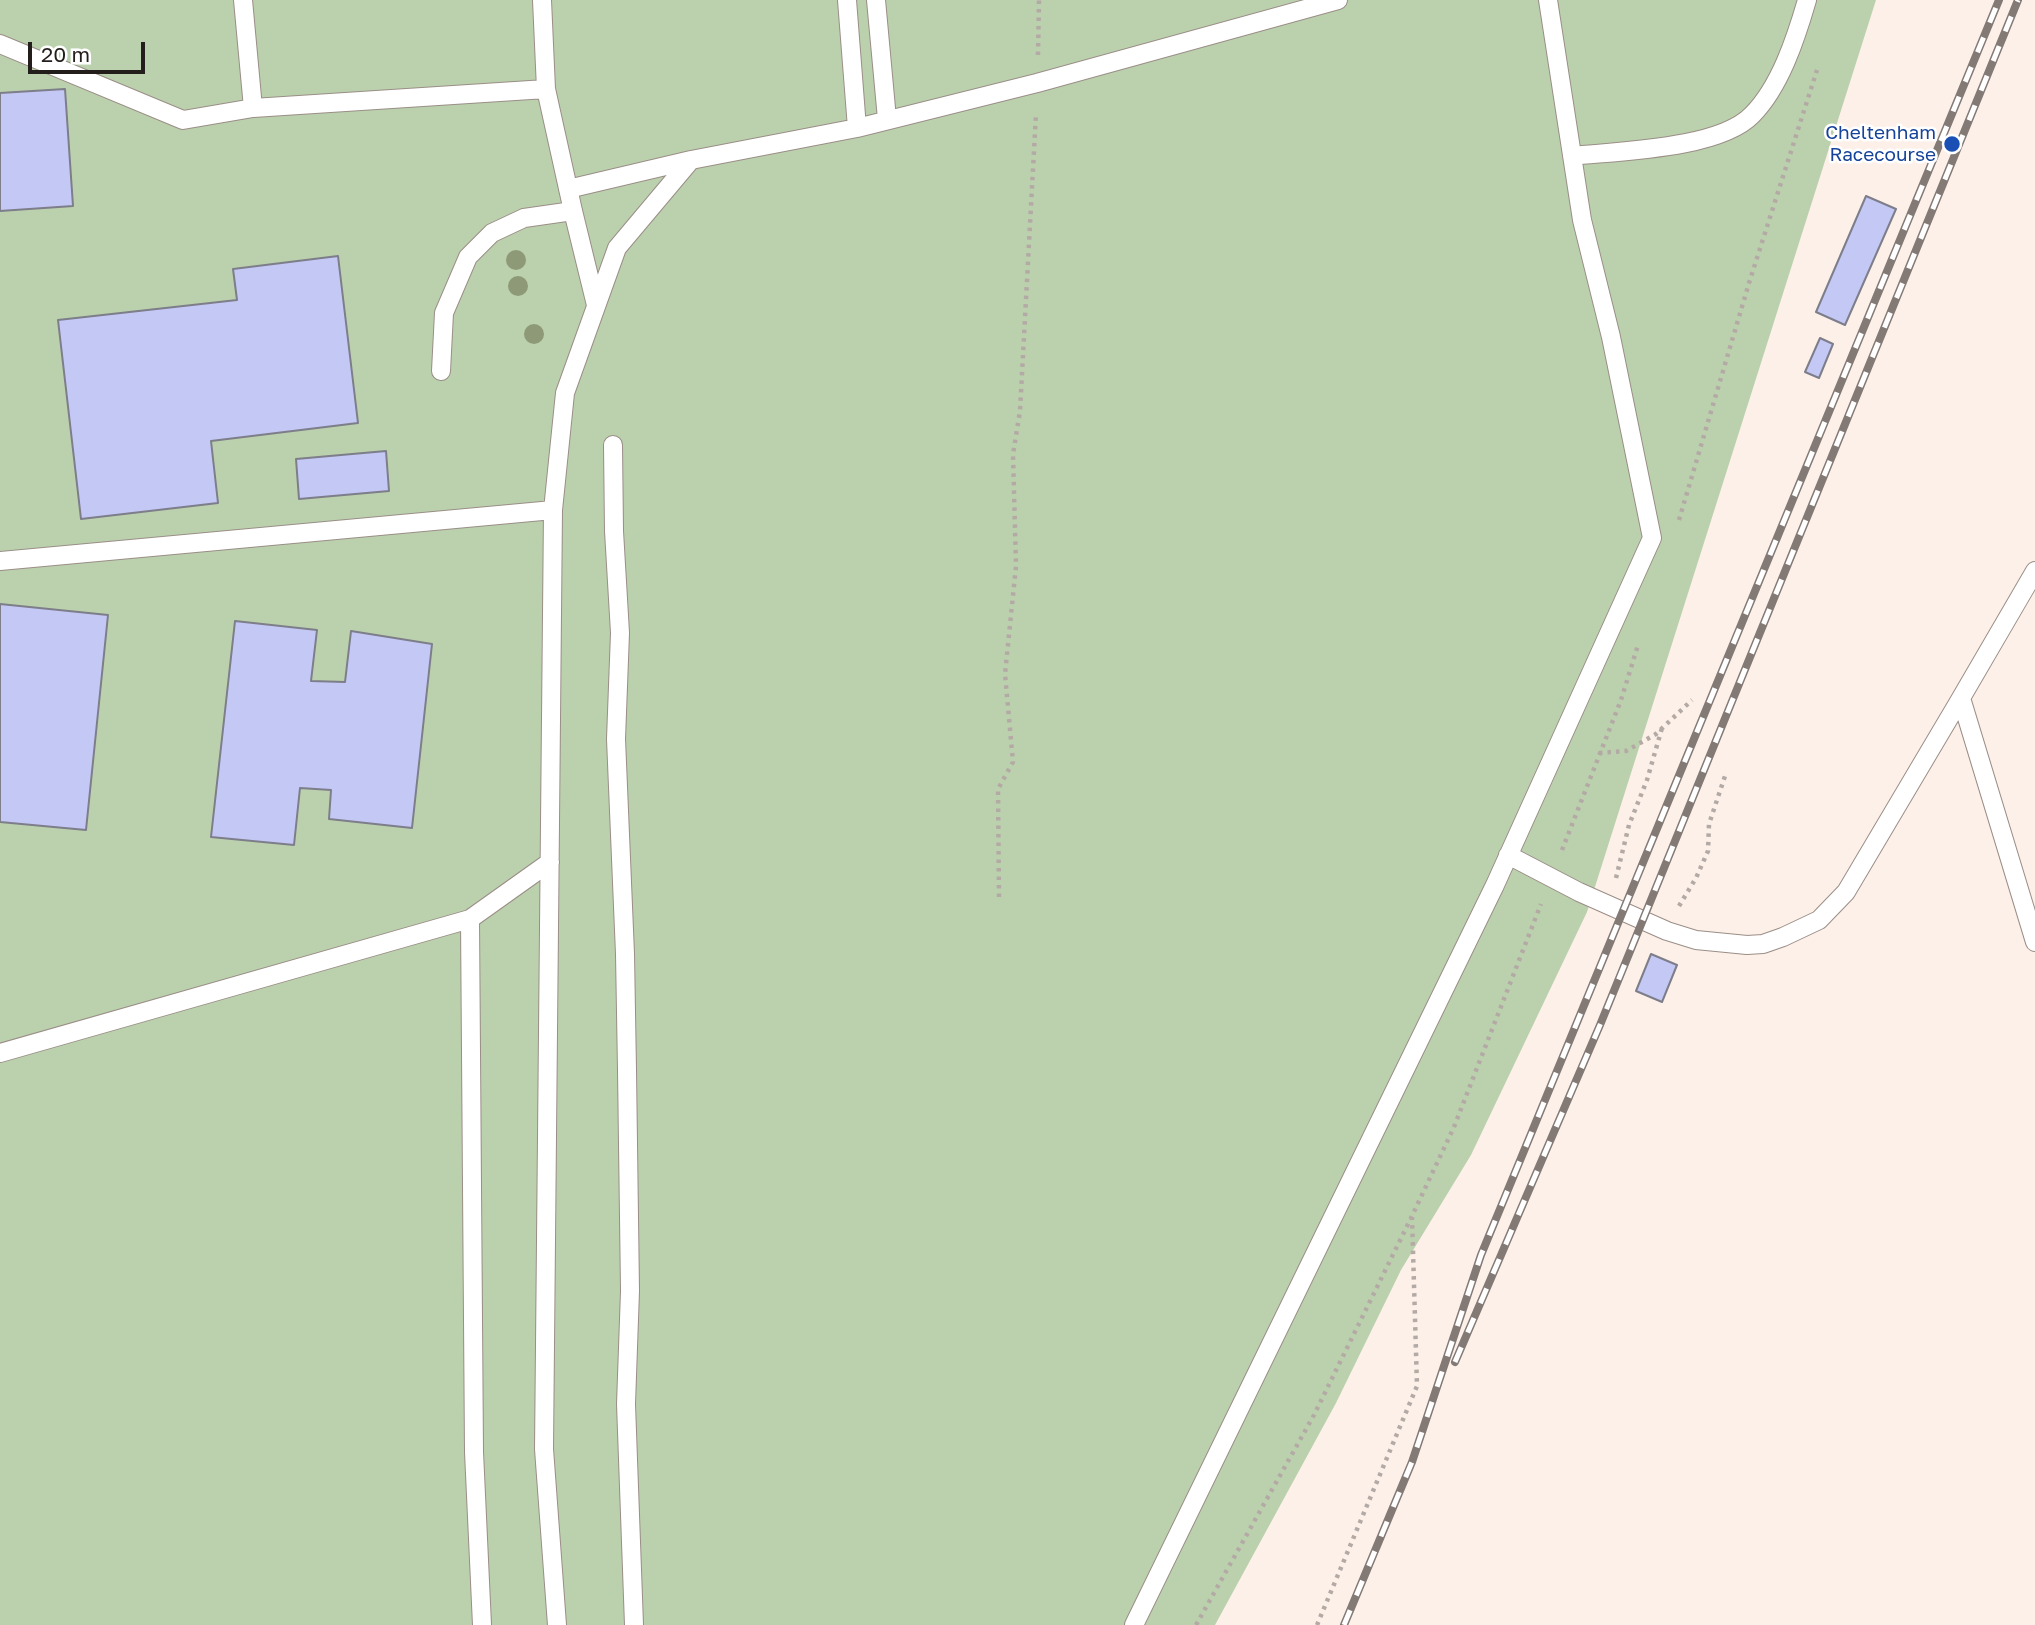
<!DOCTYPE html>
<style>
body{margin:0}
#map{position:relative;width:2035px;height:1625px;overflow:hidden;background:#fdf0e9;font-family:"Golos Text",sans-serif}
canvas{display:block}
.scale{position:absolute;left:28px;top:42px;width:117px;height:32px;box-sizing:border-box;border:4px solid #231e1c;border-top:0;padding-left:9px;font-size:21px;line-height:24px;white-space:nowrap;color:#231e1c;-webkit-text-stroke:5px #fff;paint-order:stroke}
</style>
<div id="map">
<canvas width="2035" height="1625"></canvas>
<div class="scale">20 m</div>
</div>
<script>
const g = document.querySelector('canvas').getContext('2d');
g.lineJoin = 'round';
function paint(path, color) { g.fillStyle = color; g.fill(path, 'evenodd'); }
function trace(path, color, width, dash) { g.strokeStyle = color; g.lineWidth = width; g.lineCap = dash ? 'butt' : 'round'; g.setLineDash(dash || []); g.stroke(path); }
function label(font, color, halo, rows, align = 'center') {
  g.font = font + ' "Golos Text",sans-serif'; g.lineWidth = 5; g.setLineDash([]); g.textBaseline = 'middle'; g.strokeStyle = halo; g.fillStyle = color; for (const [text, x, y, turn = 0] of rows) {
    g.save(); g.translate(x, y); g.rotate((+turn || 0) * Math.PI / 180); g.textAlign = isNaN(turn) ? turn : align; if (halo) g.strokeText(text, 0, 0); g.fillText(text, 0, 0); g.restore();
  }
}
paint(new Path2D(`
 M0,0H1876L1587,912L1471,1155L1401,1270L1336,1403L1215,1625H0Z`), '#bbd1ad');
const building = new Path2D(`
 M65,89L73,206L0,211V93Z
 M1866,196L1896,209L1845,325L1816,312Z
 M338,256L358,423L211,441L218,503L81,519L58,320L237,300L233,269Z
 M1820,338L1833,344L1819,378L1805,372Z
 M386,451L389,491L299,499L296,459Z
 M0,604L108,615L86,830L0,822Z
 M235,621L317,630L311,681L345,682L351,631L432,644L412,828L329,819L331,790L300,788L294,845L211,837Z
 M1651,954L1677,965L1662,1002L1636,991Z`);
paint(building, '#c4c8f5');
trace(building, '#7d7e8a', 2);
const lane = new Path2D(`
 M243,0L253,108
 M542,0L546,89L573,211L596,305
 M847,0L857,128
 M876,0L887,119
 M0,44L183,120L253,108L546,89
 M1572,156C1619,151 1719,149 1752,115C1780,87 1796,38 1807,0
 M568,189L691,160
 M441,371L444,313L468,257L492,233L524,218L573,211
 M613,445L614,531L620,633L616,739L625,954L627,1070L630,1291L626,1404L634,1625
 M0,561L553,510
 M2035,571L1961,698L2035,942
 M1508,855L1579,892L1667,931L1696,940L1747,945L1763,944L1783,937L1819,920L1846,892L1961,698
 M470,919L474,1452L482,1625
 M0,1053L470,919L550,862
 M557,1625L544,1449L553,510L565,393L617,248L691,160L857,128L1037,83L1338,0
 M1134,1625L1495,885L1652,538L1611,337L1582,220L1548,0`);
trace(lane, '#9a8e87', 20);
trace(new Path2D(`
 M1038,55L1039,0
 M1679,520L1749,283L1817,70
 M1599,753L1626,751L1656,734L1692,700
 M1562,850L1621,700L1638,645
 M1616,878L1629,825L1647,780L1662,728
 M999,897L998,789L1013,762L1005,674L1016,566L1013,454L1020,411L1036,113
 M1679,906L1696,878L1708,851L1709,824L1725,776
 M1196,1625L1314,1415L1412,1216L1454,1127L1541,904
 M1317,1625L1417,1386L1412,1217`), '#b4aaa5', 4.5, [3.5, 5]);
trace(lane, '#fff', 18);
const rail = new Path2D(`
 M1455,1362L1600,1025L2018,0
 M1344,1625L1412,1462L1481,1255L1999,0`);
trace(rail, '#837a76', 8);
trace(rail, '#fff', 5, [16]);
g.fillStyle = '#8e9a77';
for (const [x, y] of [
 [516,260],
 [518,286],
 [534,334]
]) { g.beginPath(); g.arc(x, y, 10, 0, 2 * Math.PI); g.fill(); }
for (const [x, y, r, color] of [
 [1952,144,9,"#1a4fb4"]
]) { const dot = new Path2D(); dot.arc(x, y, r, 0, 2 * Math.PI); g.fillStyle = color; g.fill(dot); trace(dot, '#fff', 2.5); }
label('19px', '#164399', '#fff', [
 ["Cheltenham",1936,133],
 ["Racecourse",1936,155]
], 'right');
</script>
